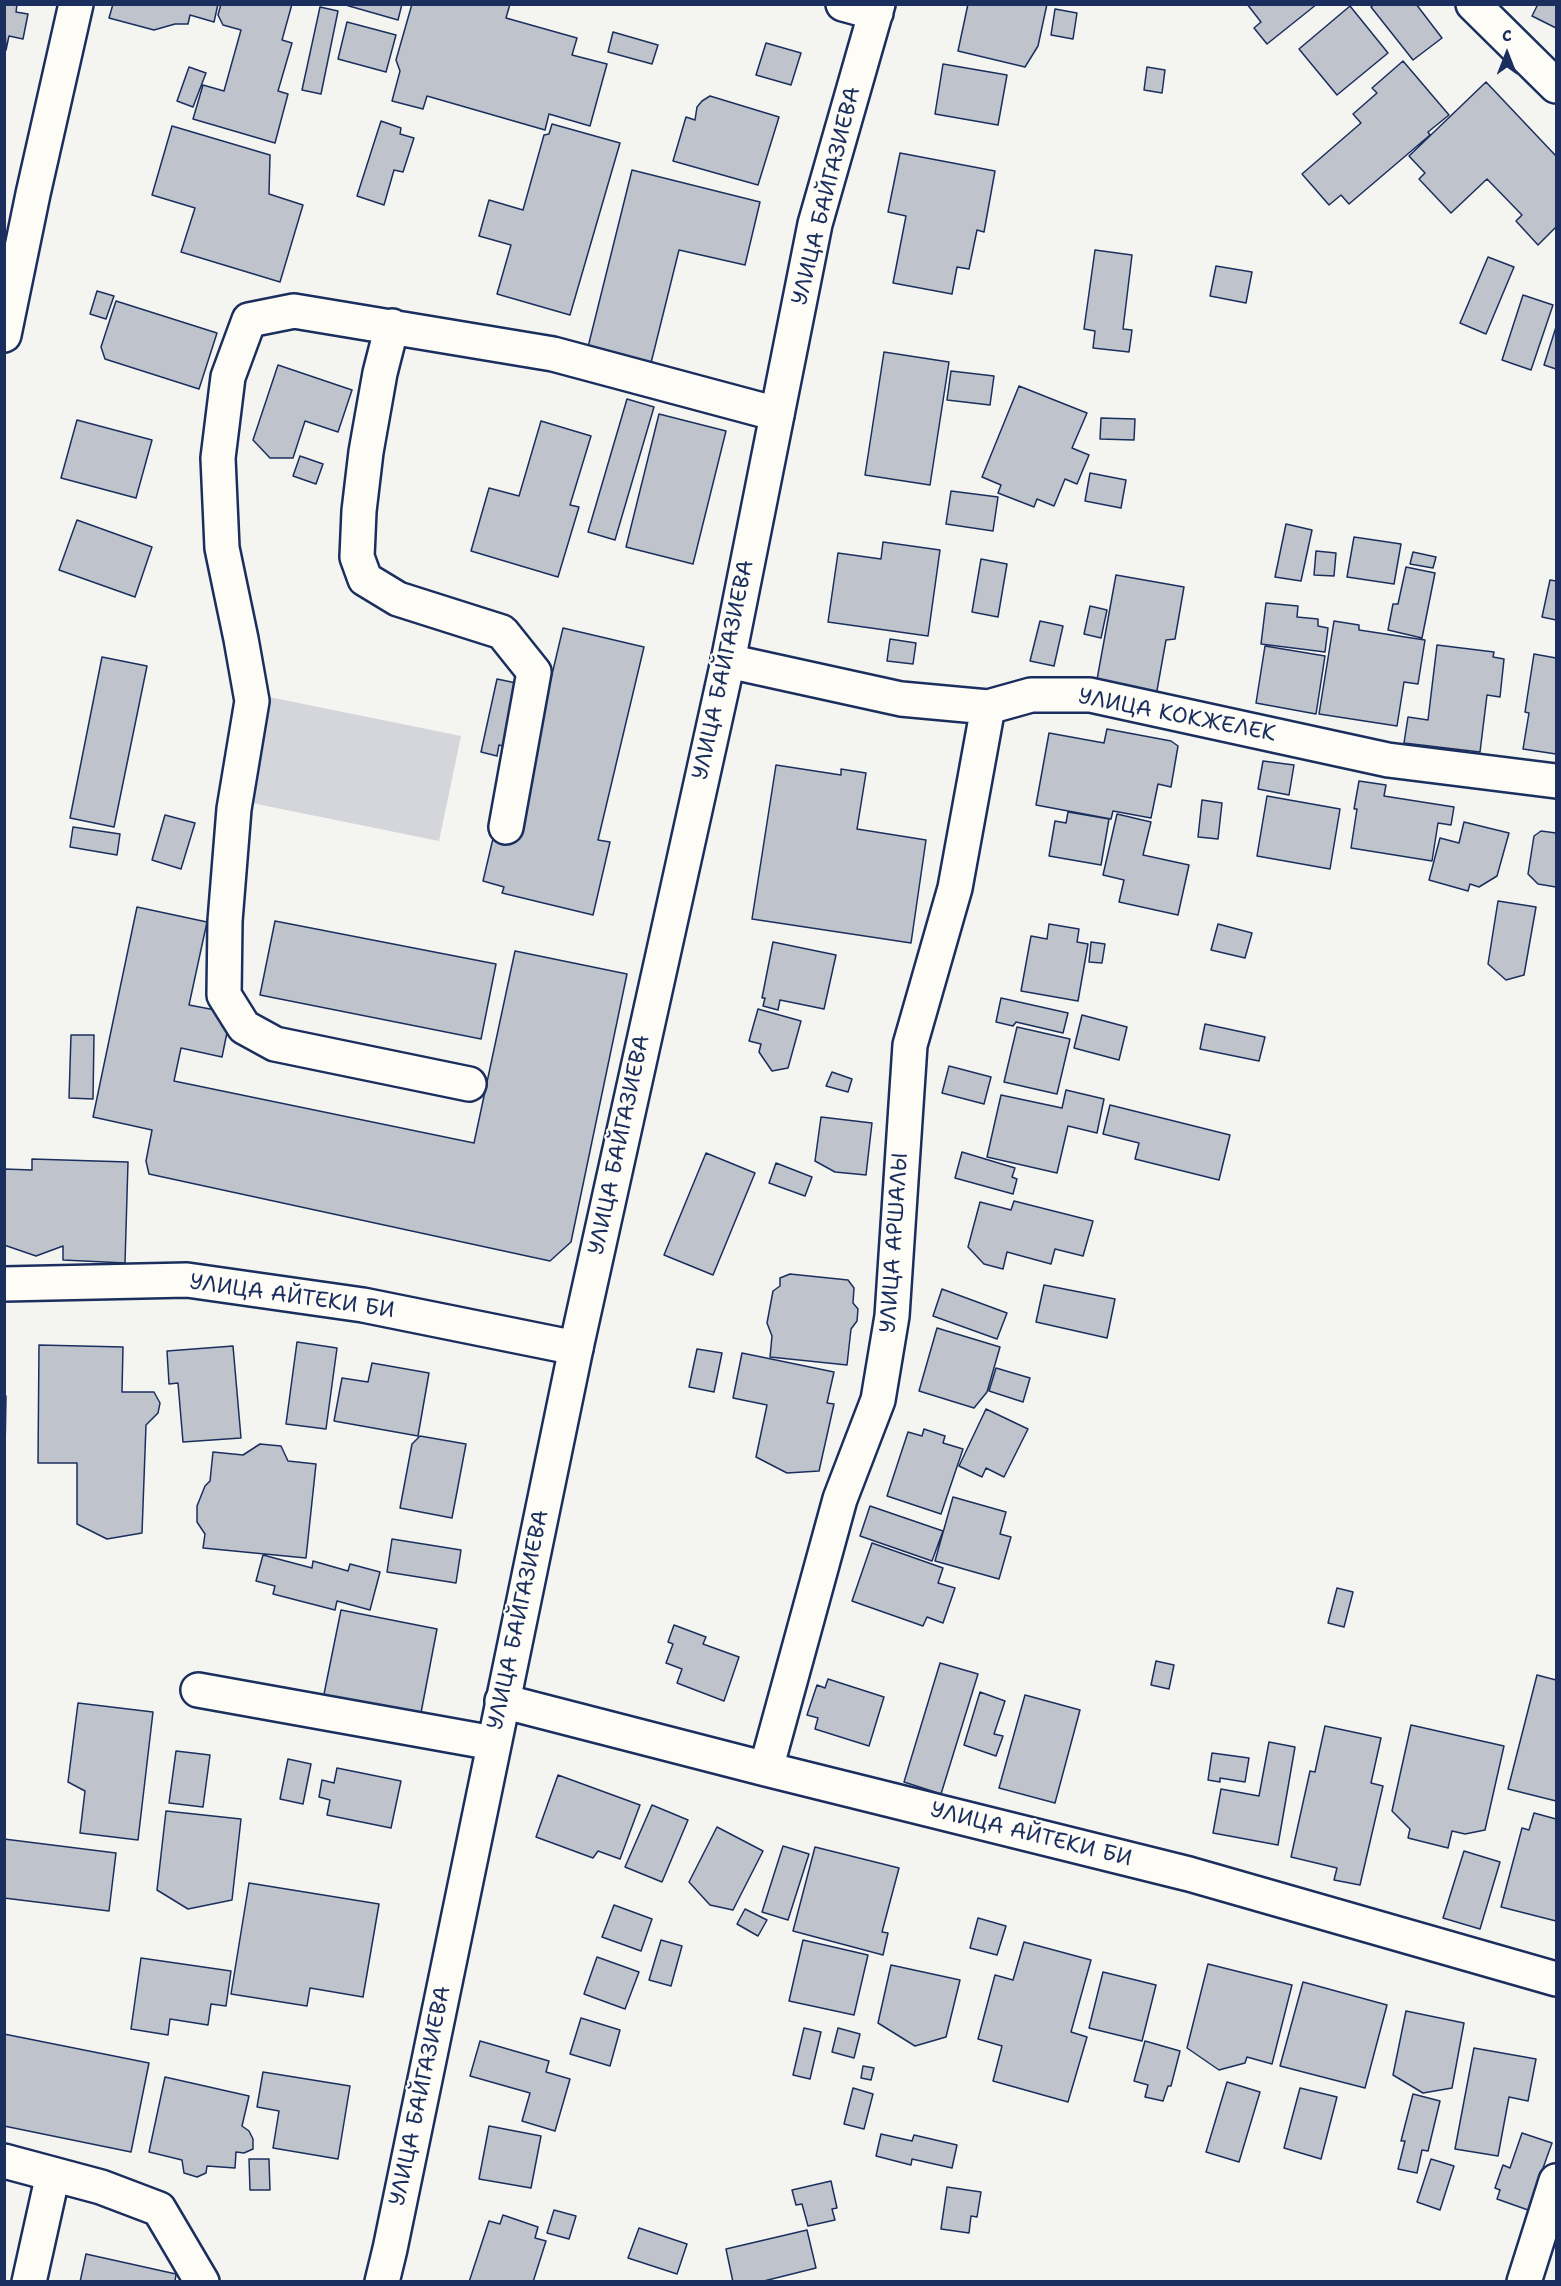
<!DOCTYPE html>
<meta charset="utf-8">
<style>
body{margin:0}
#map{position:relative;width:1561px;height:2286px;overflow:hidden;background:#f4f4f1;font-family:"Shantell Sans",sans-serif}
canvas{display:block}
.frame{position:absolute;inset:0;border:6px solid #1b2f5e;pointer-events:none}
.north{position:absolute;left:1477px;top:24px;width:60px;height:60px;-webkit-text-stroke:4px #fdfcf7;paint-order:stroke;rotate:0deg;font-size:16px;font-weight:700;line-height:24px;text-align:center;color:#1b2f5e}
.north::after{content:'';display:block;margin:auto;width:21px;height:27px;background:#1b2f5e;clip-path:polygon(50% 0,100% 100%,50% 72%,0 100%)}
</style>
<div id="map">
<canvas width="1561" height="2286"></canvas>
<div class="frame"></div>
<div class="north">С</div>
</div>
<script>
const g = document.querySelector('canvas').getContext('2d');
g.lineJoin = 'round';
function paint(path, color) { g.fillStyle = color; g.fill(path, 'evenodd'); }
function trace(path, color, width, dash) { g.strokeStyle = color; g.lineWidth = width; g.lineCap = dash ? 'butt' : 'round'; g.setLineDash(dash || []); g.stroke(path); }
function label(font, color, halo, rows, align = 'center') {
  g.font = font + ' "Shantell Sans",sans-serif'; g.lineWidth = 4.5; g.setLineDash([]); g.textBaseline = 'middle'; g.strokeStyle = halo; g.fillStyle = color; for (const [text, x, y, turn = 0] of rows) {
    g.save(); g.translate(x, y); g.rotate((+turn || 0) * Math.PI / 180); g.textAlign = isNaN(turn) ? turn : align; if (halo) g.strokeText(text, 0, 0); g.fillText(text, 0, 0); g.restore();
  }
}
paint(new Path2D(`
 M269,697L461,736L439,841L247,802Z`), '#d4d6db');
const building = new Path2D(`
 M4,4H17L16,12L28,14L23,39L9,36L6,50Z
 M113,4H218L214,22L190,15L188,24H175L154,30L109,18Z
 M221,4H292L282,40L292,43L278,91L288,94L275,143L193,119L203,85L224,91L241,30L223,25L218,15Z
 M342,4H402L398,20Z
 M412,4H510L506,18L577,38L572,55L607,64L590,126L549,114L545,130L427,96L423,109L392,101L400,71L396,60Z
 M968,4H1047L1038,46L1025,67L958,51Z
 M1247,4H1317L1267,44L1254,28L1261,22Z
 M1375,4H1416L1442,38L1413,60L1371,7Z
 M1538,4H1556V28L1532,16Z
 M1350,6L1388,53L1337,95L1299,49Z
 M320,7L338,11L321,94L302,90Z
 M1055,9L1077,13L1073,39L1051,35Z
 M347,22L396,35L386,72L338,59Z
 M613,32L658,45L652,64L608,52Z
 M766,43L801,53L791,85L756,75Z
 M1403,61L1449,115L1428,132L1430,135L1349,204L1341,195L1329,205L1302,174L1361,123L1353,114L1377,93L1372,88Z
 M943,64L1007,75L998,125L935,114Z
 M189,67L206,73L193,107L177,101Z
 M1147,67L1165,70L1162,93L1144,90Z
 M1486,82L1556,156V227L1538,245L1516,221L1522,215L1487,179L1451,213L1419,179L1425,173L1409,156Z
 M710,96L779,117L758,185L673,161L686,117L695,120L697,107L702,101Z
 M381,121L401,128L400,134L414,138L403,172L394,170L384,205L357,196Z
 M552,124L620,143L570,315L497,294L511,245L479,236L489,200L523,210L544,135L549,134Z
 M172,126L270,155L269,194L303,205L280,282L181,252L195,208L152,195Z
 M900,153L995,171L984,232L977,230L969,269L957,267L952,294L893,283L906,216L888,212Z
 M632,170L760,202L745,265L679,250L651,363L588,347Z
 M1095,250L1132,255L1123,329L1132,330L1129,352L1093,348L1095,331L1084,329Z
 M1488,257L1514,267L1486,334L1460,323Z
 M1216,266L1252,272L1246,303L1210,296Z
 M97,291L114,296L106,319L90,314Z
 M1523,295L1553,305L1531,370L1502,360Z
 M116,301L217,333L199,389L105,359L101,347Z
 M1556,327V369L1544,365Z
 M884,352L949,362L930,485L865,475Z
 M278,365L352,390L338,432L305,421L293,458H270L253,440Z
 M951,371L994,376L990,405L947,400Z
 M1019,386L1087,413L1072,448L1089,455L1077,484L1065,479L1054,506L1037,499L1034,507L998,493L1001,485L982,477Z
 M627,399L654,407L615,540L588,532Z
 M659,414L726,431L693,564L626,547Z
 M1101,418L1135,419L1134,440L1100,439Z
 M77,420L152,440L136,498L61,478Z
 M541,421L591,436L570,505L579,507L558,577L471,551L489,488L519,496Z
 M300,456L323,464L316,484L293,476Z
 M1090,473L1126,480L1121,508L1085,501Z
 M951,491L998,497L993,531L946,524Z
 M77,520L152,547L135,597L59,570Z
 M1286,524L1312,530L1301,581L1275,577Z
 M1354,537L1401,544L1394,584L1347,577Z
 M883,542L940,550L928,636L828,622L838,553L881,559Z
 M1316,551L1336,553L1334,576L1314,575Z
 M1413,552L1436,557L1433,568L1410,564Z
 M981,559L1007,564L998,617L972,612Z
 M1406,567L1435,573L1422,638L1388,630L1393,604H1398Z
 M1116,575L1184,587L1175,639L1166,640L1156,696L1096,685Z
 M1550,580L1556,581V620L1542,617Z
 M1266,603L1298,606L1297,617L1318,619V626L1328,628L1325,652L1261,644Z
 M1090,606L1107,610L1101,638L1084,634Z
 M1040,621L1063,626L1054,666L1030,661Z
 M1334,621L1359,625V630L1425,640L1418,684L1404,682L1397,726L1319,714Z
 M563,628L644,647L598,840L610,842L593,915L502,893L504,887L483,881L495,830L514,835Z
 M890,639L916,643L913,664L887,661Z
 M1437,645L1494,652L1493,657L1504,659L1500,697L1487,695L1480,752L1404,743L1408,717L1428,720Z
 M1265,646L1325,656L1316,714L1256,703Z
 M1534,654L1556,658V754L1523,749L1529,713L1525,712Z
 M102,657L147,666L114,827L70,818Z
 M497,679L521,684L506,747L499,745L497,756L481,752Z
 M1107,729L1171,741L1178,746L1171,787L1158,784L1151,818L1113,811L1111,819L1036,805L1049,733L1104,743Z
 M1263,761L1294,765L1289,795L1258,789Z
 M776,765L841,775V769L866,773L857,829L926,840L911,943L752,919Z
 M1359,781L1386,785L1384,796L1454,807L1451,825L1438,823L1432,861L1351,848L1357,809H1354Z
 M1267,796L1340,809L1330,869L1257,856Z
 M1202,800L1222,803L1218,839L1198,837Z
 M1068,812L1109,819L1101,865L1049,856L1055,821L1066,823Z
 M1117,814L1151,822L1143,855L1189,865L1178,915L1119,902L1124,880L1103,875Z
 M165,815L195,823L181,869L152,860Z
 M1464,822L1509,833L1497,876L1479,887L1470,884L1468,891L1429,880L1440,838L1459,843Z
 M73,827L120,834L117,855L70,847Z
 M1541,831L1556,833V887L1538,884L1528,874L1534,836Z
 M1498,901L1536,907L1524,975L1506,980L1488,964Z
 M137,907L207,922L189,1005L231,1013L222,1057L181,1048L174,1081L474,1143L515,951L627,974L571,1242L550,1261L149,1174L146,1161L152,1130L93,1117Z
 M275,921L496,964L481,1039L260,995Z
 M1049,924L1079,929L1077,942L1088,944L1078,1001L1021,991L1031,936L1047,939Z
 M1218,924L1252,933L1245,958L1211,950Z
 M773,942L836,955L824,1009L780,1000L778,1010L763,1006L765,998H762Z
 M1091,942L1105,944L1102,963L1089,962Z
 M1001,998L1068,1013L1063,1033L1016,1022L1013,1026L996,1022Z
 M758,1009L801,1021L788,1068L772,1071L759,1052L761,1044L749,1041Z
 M1082,1015L1127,1027L1119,1060L1074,1048Z
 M1205,1024L1265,1037L1259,1061L1200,1049Z
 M1017,1027L1070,1039L1057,1094L1004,1082Z
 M71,1035H94L93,1099L69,1098Z
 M949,1066L991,1077L984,1104L942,1093Z
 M832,1072L852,1079L848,1092L826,1086Z
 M1066,1090L1104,1099L1097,1133L1068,1126L1057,1173L987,1157L1001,1095L1062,1108Z
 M1110,1105L1230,1135L1219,1180L1135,1159L1139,1143L1103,1134Z
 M821,1117L872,1123L866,1175L835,1172L815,1161Z
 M962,1152L1015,1168L1012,1177L1017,1179L1013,1194L955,1178Z
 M706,1153L755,1173L713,1275L664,1255Z
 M32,1159L128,1162L125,1263L63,1260V1246L36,1256L4,1245V1169L32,1170Z
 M776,1163L812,1177L805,1196L769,1183Z
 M1014,1201L1093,1221L1083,1256L1055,1249L1051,1264L1007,1252L1003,1269L984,1264L968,1247L980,1202L1011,1210Z
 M790,1274L848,1280L854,1288L853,1303L858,1309L857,1321L851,1329L847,1365L770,1357L772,1336L767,1323L773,1291L780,1286V1278Z
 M1044,1285L1115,1299L1107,1338L1036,1322Z
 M942,1289L1007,1313L997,1339L933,1316Z
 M937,1328L1000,1347L987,1392L974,1408L919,1391Z
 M297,1342L337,1348L326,1429L286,1424Z
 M39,1345L123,1347L122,1392H154L160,1403L158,1413L146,1425L142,1533L107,1539L77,1524V1463H38Z
 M233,1346L241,1438L183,1442L178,1383L169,1384L167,1351Z
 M697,1349L722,1353L714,1392L689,1387Z
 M742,1353L834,1372L827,1403L834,1404L819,1471L787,1473L756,1457L767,1405L733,1398Z
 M372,1363L429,1373L418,1436L334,1421L342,1378L368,1382Z
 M996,1368L1030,1378L1023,1402L989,1391Z
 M4,1396H6L5,1453H4Z
 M986,1409L1028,1429L1004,1477L986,1468L982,1477L959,1466Z
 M924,1429L945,1436L943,1443L963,1449L941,1514L887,1496L908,1432L922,1436Z
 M420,1436L466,1444L452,1518L400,1508L412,1444Z
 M260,1444L281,1446L288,1461L316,1464L306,1558L203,1548L205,1534L197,1522V1506L205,1486L210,1481L213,1452L243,1455Z
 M953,1497L1006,1512L1000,1534L1011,1537L999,1579L935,1561Z
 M870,1506L943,1531L932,1561L860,1536Z
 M392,1539L461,1550L456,1583L387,1572Z
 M872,1543L943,1568L938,1583L955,1588L943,1623L927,1617L923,1626L852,1601Z
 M263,1555L312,1568L313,1561L348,1571L350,1564L380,1572L370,1610L337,1601L335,1610L273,1594L275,1586L256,1581Z
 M1337,1588L1353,1592L1344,1627L1328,1623Z
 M341,1610L437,1629L420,1718L323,1699Z
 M674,1625L706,1637L703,1644L739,1657L724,1701L677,1683L682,1669L666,1663L673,1644L668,1642Z
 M1156,1661L1174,1665L1169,1689L1151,1685Z
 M940,1663L978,1674L941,1794L904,1782Z
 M1537,1675L1556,1680V1801L1508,1789Z
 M828,1679L884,1697L869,1746L815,1729L818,1718L807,1715L817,1685L825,1688Z
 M980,1692L1005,1701L994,1734L1003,1736L996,1756L964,1745Z
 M1025,1695L1080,1710L1055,1803L999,1788Z
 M78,1703L153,1712L138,1840L80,1833L85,1791L68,1782Z
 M1411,1725L1504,1746L1485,1830L1465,1834L1452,1831L1448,1848L1408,1838L1410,1829L1392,1811Z
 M1325,1726L1381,1738L1371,1783L1383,1786L1360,1885L1334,1880L1337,1868L1291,1857L1310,1771L1315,1772Z
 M1269,1742L1295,1747L1278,1845L1213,1833L1221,1789L1259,1796Z
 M176,1751L210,1755L203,1807L169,1803Z
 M1212,1753L1249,1758L1245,1782L1220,1778V1782L1208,1780Z
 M288,1759L311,1764L303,1804L280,1799Z
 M337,1768L401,1781L391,1828L327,1815L330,1800L319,1797L322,1780L334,1783Z
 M558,1775L640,1805L620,1859L598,1851L593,1858L536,1837Z
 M652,1805L688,1820L662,1882L625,1867Z
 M166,1811L241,1819L232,1900L188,1909L157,1890Z
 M1534,1813L1556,1819V1921L1501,1907L1522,1828L1529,1830Z
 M717,1827L763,1851L733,1910L710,1905L689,1882Z
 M4,1839L116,1853L109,1911L4,1898Z
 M783,1846L809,1854L788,1920L762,1912Z
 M815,1847L899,1868L882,1932L888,1933L883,1955L793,1931Z
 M1464,1851L1500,1862L1480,1929L1443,1918Z
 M249,1883L379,1904L363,1997L310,1988L307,2006L231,1994Z
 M614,1905L652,1919L641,1951L602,1937Z
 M745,1909L767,1920L758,1936L737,1924Z
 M978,1918L1006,1926L997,1955L970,1948Z
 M661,1940L682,1946L671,1986L649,1980Z
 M803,1940L868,1955L854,2015L789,2001Z
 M1024,1942L1091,1960L1071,2032L1087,2037L1068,2102L993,2081L1002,2046L978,2039L995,1975L1013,1980Z
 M597,1957L639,1972L625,2009L584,1994Z
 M141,1958L231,1971L226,2006L211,2004L208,2025L170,2019L168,2035L131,2029Z
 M1208,1964L1292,1985L1272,2064L1247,2057L1245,2063L1219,2070L1187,2048Z
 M891,1965L960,1980L946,2037L915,2046L878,2023Z
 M1103,1972L1156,1985L1142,2041L1089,2028Z
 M1303,1982L1387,2005L1365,2088L1280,2066Z
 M1406,2011L1464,2023L1452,2088L1423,2093L1393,2075Z
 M581,2018L620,2030L610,2066L570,2054Z
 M804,2028L821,2032L810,2079L793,2075Z
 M838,2028L860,2034L854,2058L832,2052Z
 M4,2034L149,2063L131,2152L4,2126Z
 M480,2041L549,2061L546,2072L570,2079L555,2131L522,2121L530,2093L470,2076Z
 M1145,2041L1180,2051L1171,2086H1168L1163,2101L1145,2097L1148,2085L1134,2081Z
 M1474,2048L1536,2059L1528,2101L1509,2097L1498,2156L1455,2149Z
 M863,2066L874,2068L871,2080L861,2078Z
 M263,2072L350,2086L338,2159L273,2148L279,2111L257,2107Z
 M165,2077L249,2096L242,2126L249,2131L253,2139V2149L244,2153L236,2152L235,2168L207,2166L206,2173L197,2177L184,2173L182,2160L149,2152Z
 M1227,2082L1260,2092L1239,2162L1206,2152Z
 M853,2088L873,2094L864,2129L844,2124Z
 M1300,2088L1337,2097L1321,2159L1284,2148Z
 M1413,2094L1440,2101L1428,2151L1422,2150L1417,2173L1398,2169L1405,2141H1401Z
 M489,2126L541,2136L531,2188L479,2179Z
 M1522,2133L1552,2143L1528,2210L1497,2199L1500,2190L1495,2188L1503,2165L1510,2168Z
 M881,2134L912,2141L914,2135L957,2145L952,2168L912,2159L911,2165L876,2156Z
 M249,2159H269L270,2190H250Z
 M1431,2159L1454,2166L1440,2210L1417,2202Z
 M831,2181L837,2208L832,2209L835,2220L808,2226L802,2204L796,2205L792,2190Z
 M947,2187L981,2192L977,2217L971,2216L969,2233L941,2229Z
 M554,2210L576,2216L569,2239L547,2233Z
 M503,2215L538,2227L535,2238L546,2241L533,2282H469L489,2221L500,2224Z
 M639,2228L687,2244L677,2274L628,2258Z
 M807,2230L816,2268L760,2282H733L726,2249Z
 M86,2254L176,2274L175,2282H80Z`);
paint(building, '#bfc3cc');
trace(building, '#1b2f5e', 1.5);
const minor = new Path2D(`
 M1473,4L1556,86
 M392,326L380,373L366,452L359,511L357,557L365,579L398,599L502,632L534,672L506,827
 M4,335L33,194L76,4
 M728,661L901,699L988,707L1031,695H1090L1388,760L1556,781
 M469,1084L275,1044L244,1027L224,995L225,921L234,809L252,701L241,639L222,548L218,458L228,377L249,320L294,311L553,354L777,414
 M4,1284L187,1280L363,1305L576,1348
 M198,1690L493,1743
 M502,1701L766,1769L1189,1874L1556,1979
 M766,1769L840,1499L878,1400L892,1316L910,1045L955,888L988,707
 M4,2161L101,2187L159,2209L202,2282
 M29,2282L53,2174
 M1524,2282L1556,2181`);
const major = new Path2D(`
 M843,4L876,13
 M382,2282L390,2249L576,1348L728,661L815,224L878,4`);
trace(minor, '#1b2f5e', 38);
trace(major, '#1b2f5e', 38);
trace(minor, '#fdfcf7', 33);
trace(major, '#fdfcf7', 33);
label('22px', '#1b2f5e', '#fdfcf7', [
 ["УЛИЦА БАЙГАЗИЕВА",827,196,-76],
 ["УЛИЦА БАЙГАЗИЕВА",724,670,-78],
 ["УЛИЦА КОКЖЕЛЕК",1177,716,11],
 ["УЛИЦА БАЙГАЗИЕВА",620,1145,-78],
 ["УЛИЦА АРШАЛЫ",895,1243,-86],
 ["УЛИЦА АЙТЕКИ БИ",292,1297,8],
 ["УЛИЦА БАЙГАЗИЕВА",519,1620,-78],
 ["УЛИЦА АЙТЕКИ БИ",1031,1835,14],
 ["УЛИЦА БАЙГАЗИЕВА",421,2096,-78]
]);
</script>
